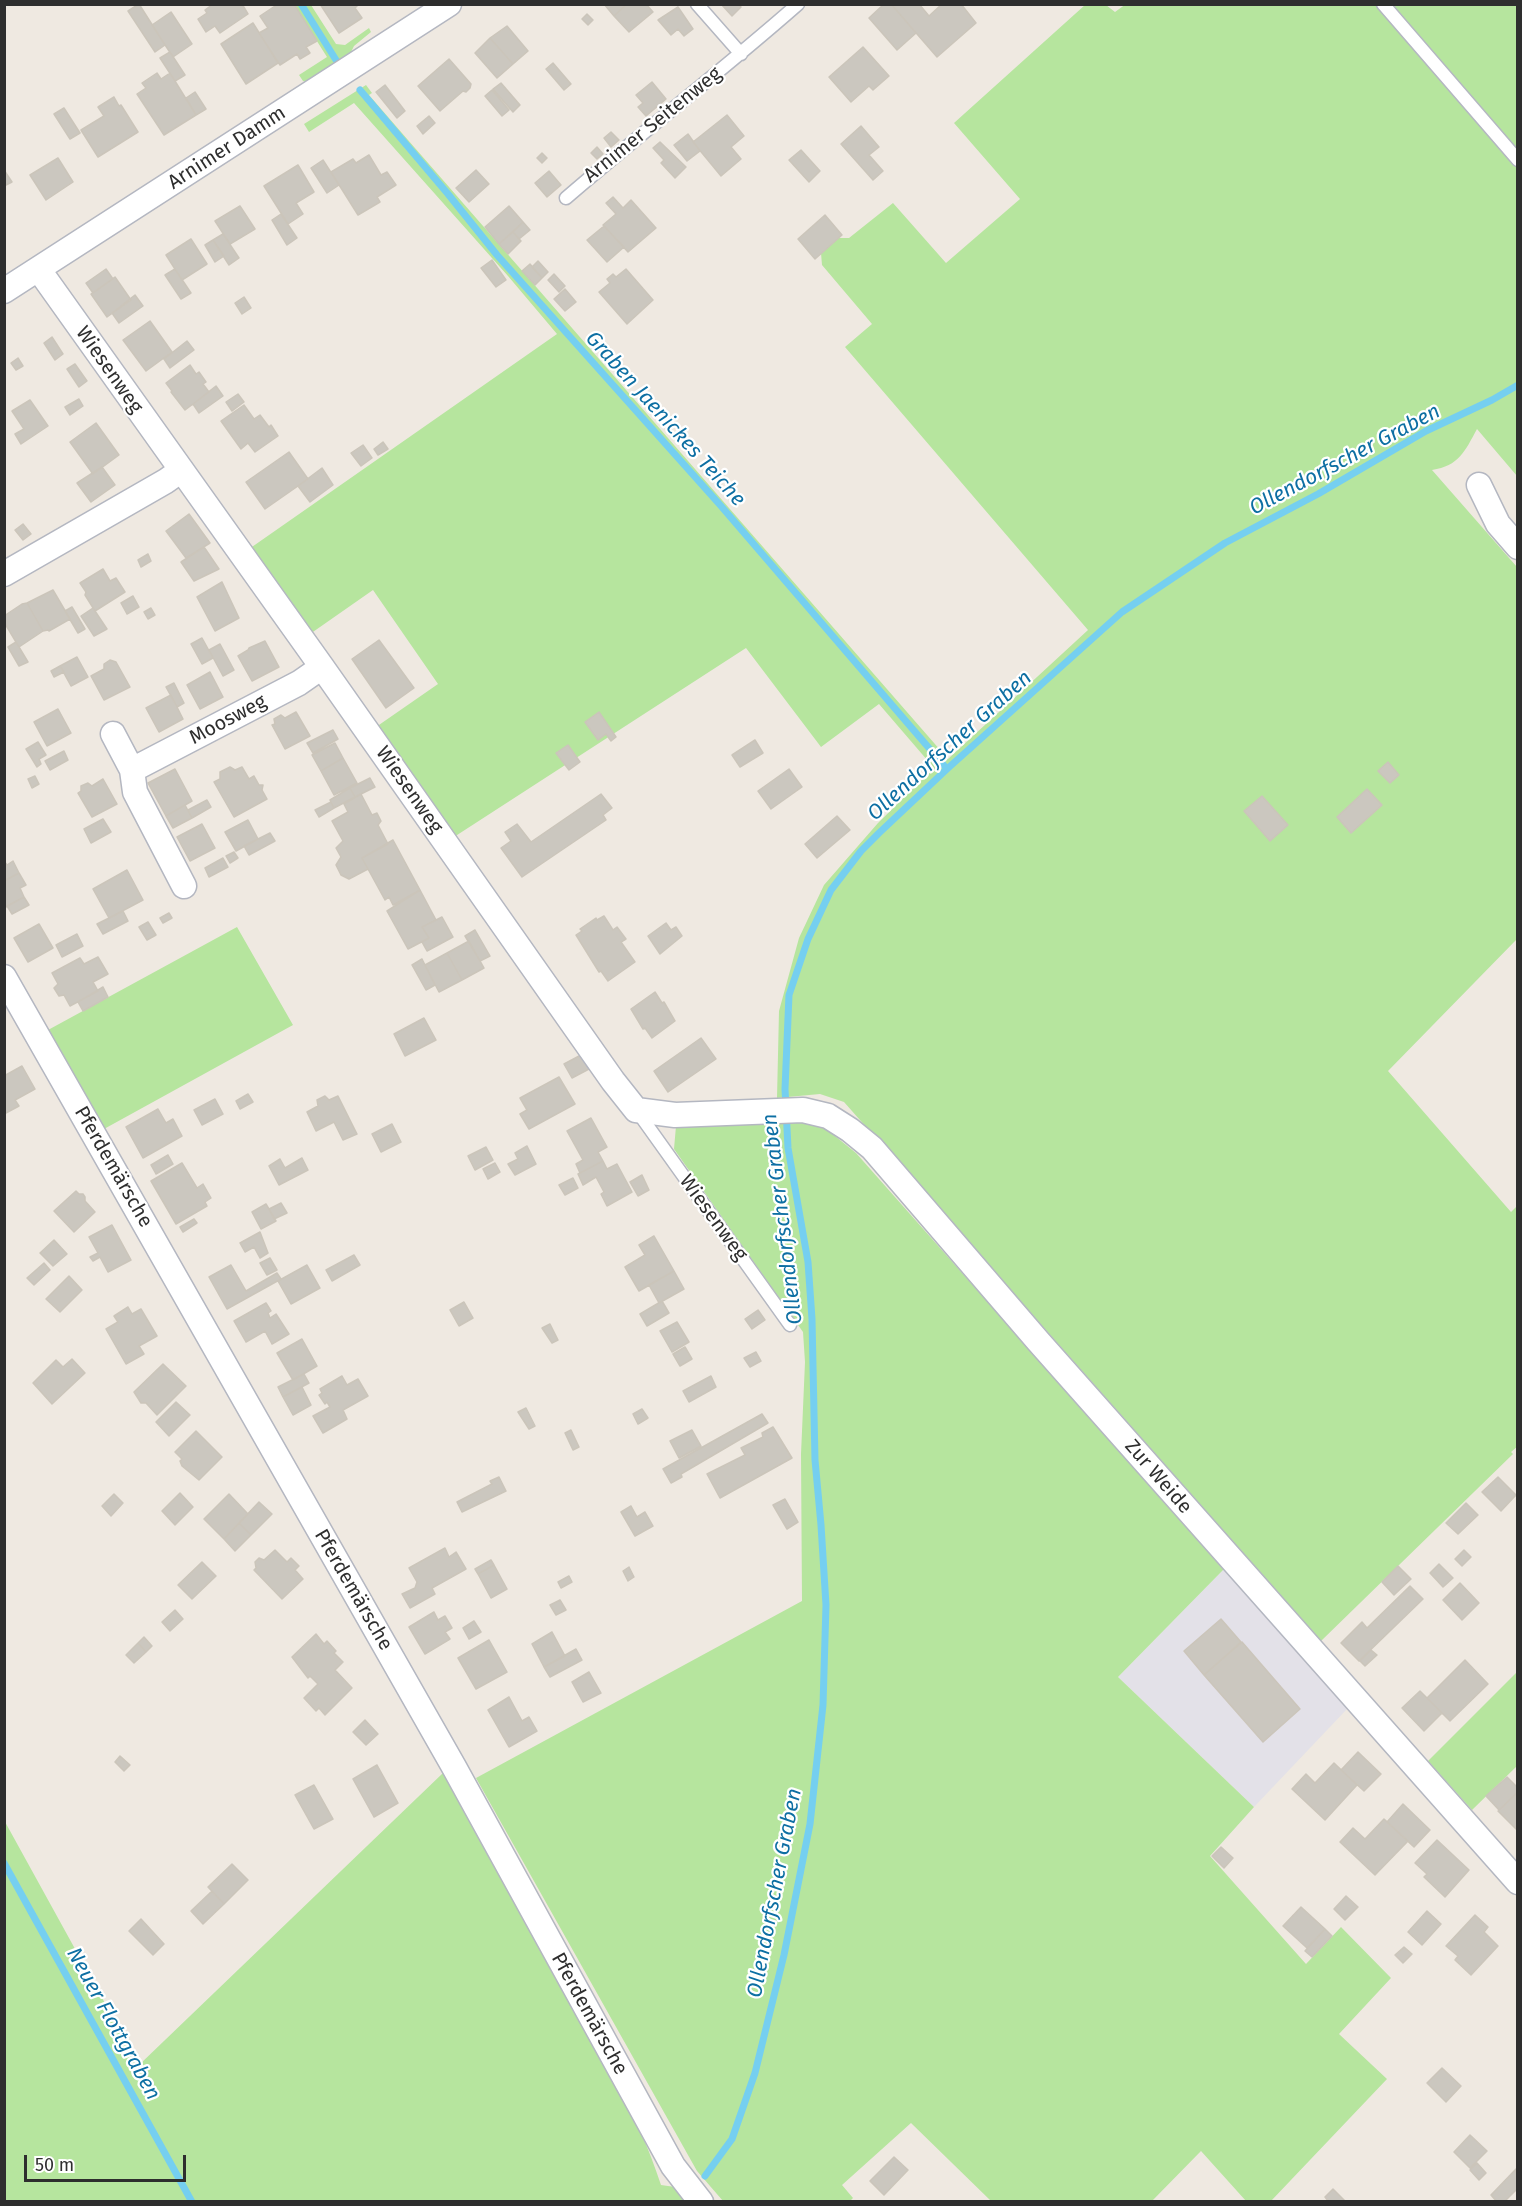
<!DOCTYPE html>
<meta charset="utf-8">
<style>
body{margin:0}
#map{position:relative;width:1522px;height:2206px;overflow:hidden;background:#efe9e1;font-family:"Fira Sans",sans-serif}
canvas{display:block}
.frame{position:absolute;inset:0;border:6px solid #2e2e2e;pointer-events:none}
.scale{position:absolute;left:24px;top:2155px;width:162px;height:27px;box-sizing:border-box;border:3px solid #2e2e2e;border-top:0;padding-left:8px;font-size:18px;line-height:21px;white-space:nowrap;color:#2e2e2e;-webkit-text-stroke:4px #fff;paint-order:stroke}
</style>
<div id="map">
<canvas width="1522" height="2206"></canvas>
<div class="frame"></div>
<div class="scale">50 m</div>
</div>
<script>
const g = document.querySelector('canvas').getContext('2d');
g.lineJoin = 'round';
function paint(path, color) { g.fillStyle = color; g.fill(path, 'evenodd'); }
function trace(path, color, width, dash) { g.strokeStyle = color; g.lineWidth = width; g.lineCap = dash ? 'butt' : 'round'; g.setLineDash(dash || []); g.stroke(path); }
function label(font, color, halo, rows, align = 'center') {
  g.font = font + ' "Fira Sans",sans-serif'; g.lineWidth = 4.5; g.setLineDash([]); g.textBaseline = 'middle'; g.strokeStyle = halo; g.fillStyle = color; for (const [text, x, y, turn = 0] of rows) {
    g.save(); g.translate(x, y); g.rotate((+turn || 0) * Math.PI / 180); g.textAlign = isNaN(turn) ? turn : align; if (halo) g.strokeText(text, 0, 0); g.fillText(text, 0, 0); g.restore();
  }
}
paint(new Path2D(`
 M1224,1569L1348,1708L1254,1807L1118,1677Z`), '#e3e1e8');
paint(new Path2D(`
 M1126,4L1517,5V476L1477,429C1465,451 1459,466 1432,470L1517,567V939L1388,1071L1511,1212L1517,1206L1518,1446L1511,1452L1513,1454L1321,1641L844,1102L820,1094L777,1098L779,1011L799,938L824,885L878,823L934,768L879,704L821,747L746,648L454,837L376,727L438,684L373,590L310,634L249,549L557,334L508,276L354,103L309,132L304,124L366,85L372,93L369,95L408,140L948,759L1088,630L845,347L872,324L822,265L821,253L838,238H849L893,203L946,263L1020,199L954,123L1085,5H1106L1115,12Z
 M294,5H311L336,44L345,45L369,28L371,32L354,46L351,52L311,83L303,81L299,75L327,57Z
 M237,927L293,1025L104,1129L48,1030Z
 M799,1121L820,1124L856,1153L1224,1569L1118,1677L1254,1807L1210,1856L1306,1964L1341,1927L1391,1978L1339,2034L1387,2079L1271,2201H1246L1201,2151L1152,2201H991L911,2123L842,2185L853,2198L850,2201H723L697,2171L476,1778L802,1601L801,1454L805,1362L803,1332L674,1149L676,1126Z
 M1517,1672V1766L1472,1810L1428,1761Z
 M443,1773C481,1840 520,1908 558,1976C597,2043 637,2111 661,2185L675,2187L689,2201H5L4,1820L139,2065Z`), '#b6e59e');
trace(new Path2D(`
 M301,4L336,60
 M360,90L448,194L497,255L721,506L947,769
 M4,1863L192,2202
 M705,2176L732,2139L755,2073L784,1955L810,1824L823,1705L826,1605L821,1525L815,1460L812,1319L808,1262L788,1148L785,1089L789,995L808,939L831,890L861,851L879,833L947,769L1122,612L1225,543L1318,494L1426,431L1492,400L1518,385`), '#75cff0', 7);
const building = new Path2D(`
 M139,4L165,45L155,52L128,11Z
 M213,4H242L248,14L220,33L215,26L206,32L198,19L207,13L205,10Z
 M278,4H294L317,41L306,47L310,53L300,59L297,54L280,65L259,33L268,28L260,16Z
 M320,4H359L355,8L362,18L339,33Z
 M604,4H627L614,16Z
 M627,4H646L653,12L629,32L614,16Z
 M721,4H738L741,7L732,16Z
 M884,4H891L916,33L897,50L869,18Z
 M891,4H919L929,16L942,4H961L976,23L937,57Z
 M678,7L693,29L684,36L678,29L671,35L658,20Z
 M171,12L192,44L173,57L152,25Z
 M587,14L593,20L588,25L582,19Z
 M253,23L278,63L246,84L221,44Z
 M507,26L528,51L513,64L490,38Z
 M490,38L513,64L497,78L475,53Z
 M863,47L889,76L873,90L869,86L851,102L829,77Z
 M170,52L185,75L175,81L160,58Z
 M449,59L471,84L470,88L466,92L463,91L440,111L418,86Z
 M553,63L571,84L564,90L546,69Z
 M157,73L161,79L170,73L196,115L164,135L137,94L146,88L142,83Z
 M652,82L666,99L646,116L638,107L643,103L636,95Z
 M501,83L520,105L513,112L493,89Z
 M385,85L405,111L397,118L376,92Z
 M492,90L509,110L502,116L485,96Z
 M195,92L206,109L196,115L186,98Z
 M114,97L119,106L121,105L138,132L98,157L81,130L104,116L98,107Z
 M64,108L80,133L70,139L54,114Z
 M727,115L744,136L731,147L741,159L721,176L693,142Z
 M429,116L435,123L423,134L417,126Z
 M861,126L879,147L869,155L883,171L873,180L841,144Z
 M611,132L619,140L611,147L604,138Z
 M688,134L700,151L687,161L674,145Z
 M660,142L686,167L675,178L661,163L664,160L653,148Z
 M597,147L603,154L597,159L591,153Z
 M801,150L820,171L809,182L789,160Z
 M542,153L547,158L542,163L537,158Z
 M369,155L381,175L387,172L396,185L377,197L380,202L358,215L331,172L353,159L356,163Z
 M58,158L73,182L46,200L30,175Z
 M323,160L339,185L327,193L311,168Z
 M298,165L314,192L296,203L303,214L288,224L264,186Z
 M4,170L12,182L4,186Z
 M476,170L489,184L469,202L456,188Z
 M549,171L561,185L547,197L535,183Z
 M613,197L623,208L631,200L656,228L628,252L603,225L616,214L606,203Z
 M240,206L255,229L230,244L215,221Z
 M509,206L523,222L499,244L485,227Z
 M281,214L297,238L287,245L272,220Z
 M825,215L842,235L815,259L798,239Z
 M523,222L530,230L519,239L513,232Z
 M604,226L624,247L607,262L587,240Z
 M513,232L521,241L508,254L499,244Z
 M223,234L239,258L229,265L213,240Z
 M191,239L207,264L182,280L166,255Z
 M213,240L224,256L215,262L205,245Z
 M492,260L506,280L496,287L481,268Z
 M538,261L548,272L542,278L532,267Z
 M530,264L542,278L535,285L522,271Z
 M106,269L113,279L93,293L86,283Z
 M175,269L191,293L181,299L165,275Z
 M626,269L653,300L627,324L599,292L610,283L607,279L613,274L616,277Z
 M554,274L565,286L559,292L548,280Z
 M115,277L131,300L107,317L91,294Z
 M565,289L576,302L565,311L554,299Z
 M135,295L143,306L119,323L112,313Z
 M244,297L251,308L242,314L235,303Z
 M150,321L172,352L146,371L123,340Z
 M52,337L63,354L55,360L44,343Z
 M187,341L194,350L170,368L164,359Z
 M18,358L23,366L16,370L11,363Z
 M75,364L87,381L79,387L67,369Z
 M190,365L196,374L199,372L206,382L203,384L209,392L185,410L171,392L172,391L166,383Z
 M216,386L223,396L199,413L193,404Z
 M238,394L244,402L232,411L226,402Z
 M79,399L83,406L70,415L65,407Z
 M30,400L48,426L21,444L15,434L24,429L12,411Z
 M244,405L254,419L260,415L269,427L271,425L278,436L255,452L248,443L241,449L221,421Z
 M96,423L119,455L93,474L70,442Z
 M383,442L388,449L378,455L374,449Z
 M363,445L372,458L361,466L351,453Z
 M289,452L308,479L265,509L246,482Z
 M102,467L115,485L91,502L77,483Z
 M322,468L333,485L310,502L298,486Z
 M189,514L210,543L186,558L166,531Z
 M23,524L31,534L23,540L15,530Z
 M204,547L219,569L194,581L181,562Z
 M148,554L151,561L141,567L138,560Z
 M103,569L110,581L116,578L125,592L95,611L85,595L86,592L80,583Z
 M222,582L239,618L215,631L197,597Z
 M53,590L70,619L49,631L48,630L43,631L27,603Z
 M133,596L139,607L127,614L121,603Z
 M27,603L43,631L19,647L4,622V616L22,604Z
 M72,607L85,629L78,633L65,611Z
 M93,608L107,629L94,636L81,616Z
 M151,608L155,615L148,619L144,612Z
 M202,638L213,658L202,664L191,644Z
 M379,640L414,688L386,708L352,659Z
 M265,641L279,667L252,681L238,656L248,650L249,648Z
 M16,642L28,662L19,666L8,647Z
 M220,644L234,670L223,676L209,650Z
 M77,657L88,677L71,686L60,666Z
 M110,660L116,662L130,687L104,700L91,676L104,669V664Z
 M60,666L64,672L54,677L51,671Z
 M210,672L223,697L200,709L187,685Z
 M174,683L184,703L177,707L166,687Z
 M171,695L183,719L159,732L146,708Z
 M58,709L71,733L47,746L34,722Z
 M296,712L310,736L285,749L272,725L275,724L274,719L281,715L285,718Z
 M599,712L616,737L611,741L606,734L598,740L585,722Z
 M333,730L338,739L313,753L307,743Z
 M755,740L763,753L740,767L732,755Z
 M38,742L46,755L39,759L41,764L37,767L26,749Z
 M335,743L343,758L321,771L312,755Z
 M568,745L580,762L569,770L556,753Z
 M64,751L68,760L50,770L45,761Z
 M343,758L357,783L334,795L321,771Z
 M1388,762L1399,775L1390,783L1378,771Z
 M230,767L235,770L242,767L249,779L254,776L259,785H263L262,790L267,799L234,817L214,782L220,779V772Z
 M175,769L192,801L166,816L148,783Z
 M789,769L802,787L771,809L758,791Z
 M35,776L39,784L32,788L28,779Z
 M370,778L375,787L355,797L350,788Z
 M103,779L117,804L92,817L78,793L81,791V786L88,783L92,786Z
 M350,788L355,797L334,808L330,800Z
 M1367,789L1382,805L1351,833L1337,817Z
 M361,794L372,815L377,813L381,821L378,825L388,844L362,858L368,869L349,879L341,875L336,865L341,857L336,848L343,841L332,821L348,812L344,804Z
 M601,794L612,808L603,815L606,820L522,877L501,848L511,841L505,832L517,824L531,842Z
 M1262,796L1288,825L1270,841L1244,811Z
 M207,800L211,807L192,818L188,810Z
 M331,802L334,808L319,817L315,810Z
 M185,805L192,818L173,828L166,816Z
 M837,816L850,830L817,858L805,844Z
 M103,819L111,832L91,843L84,829Z
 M248,820L258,839L236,851L225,832Z
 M202,824L215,848L190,861L177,837Z
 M270,833L275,841L249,855L244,846Z
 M393,840L420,890L393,905L389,897L385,900L362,858Z
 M234,852L238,858L230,863L226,856Z
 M223,858L228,867L209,877L205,868Z
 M4,861L7,865L13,861L19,873L4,881Z
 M127,870L143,900L109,918L93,889Z
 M19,873L26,885L20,888L24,897L4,908V881Z
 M420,890L436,920L422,927L429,938L408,949L387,911Z
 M24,897L29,905L12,914L7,906Z
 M123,911L128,921L103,934L97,924Z
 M169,913L172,918L163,923L160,918Z
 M604,916L613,930L617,927L626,939L621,942L635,962L608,981L601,971L599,972L576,935L582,931L580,929L596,918L597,920Z
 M442,917L453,937L427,951L422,942L429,938L422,927Z
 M148,922L156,935L147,940L139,927Z
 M666,923L671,930L676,927L682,936L660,954L648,936Z
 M39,924L53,948L28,962L14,938Z
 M475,930L490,956L480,961L465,936Z
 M77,934L83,946L62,957L56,945Z
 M469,941L484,968L462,980L447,953Z
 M447,953L462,980L439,992L425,965Z
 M98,957L108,974L93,982L98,991L70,1006L64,995L59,996L54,988L58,984L52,973L80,958L84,964Z
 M422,959L435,985L426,990L412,965Z
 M103,987L108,997L83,1011L78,1002Z
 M655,992L662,1003L664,1002L675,1021L652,1038L645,1028L643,1029L631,1009Z
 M424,1018L436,1040L405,1056L394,1034Z
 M701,1038L716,1059L668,1092L654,1071Z
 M581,1055L589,1069L572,1078L564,1064Z
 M22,1066L35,1089L15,1100L19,1106L4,1114V1076Z
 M559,1077L575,1104L529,1129L520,1114L527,1110L520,1098Z
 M248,1094L253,1102L240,1109L236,1101Z
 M325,1096L329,1100L338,1096L357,1134L343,1140L334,1122L316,1131L307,1112L318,1106L317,1100Z
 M215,1099L223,1114L202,1125L194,1110Z
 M158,1109L166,1123L173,1119L182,1136L143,1158L126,1127Z
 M591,1118L607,1147L598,1152L603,1161L580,1173L576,1164L583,1160L567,1131Z
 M392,1124L401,1142L381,1152L372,1134Z
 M527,1146L536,1164L515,1175L508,1164L518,1159L515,1153Z
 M486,1147L493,1160L475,1170L468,1156Z
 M168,1155L173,1164L156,1174L151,1165Z
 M302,1158L308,1170L279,1185L269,1166L280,1159L285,1168Z
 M603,1161L607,1169L617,1164L632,1192L607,1206L601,1194L604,1192L596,1177L583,1185L578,1174Z
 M182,1163L197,1188L203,1184L211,1198L205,1202L207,1206L176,1224L151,1181Z
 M495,1163L500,1172L488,1179L483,1169Z
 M642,1175L649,1190L638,1196L630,1182Z
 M573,1178L578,1188L565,1195L559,1185Z
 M76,1191L79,1194H83L85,1197V1201L95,1212L74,1232L54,1211Z
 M281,1203L287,1213L274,1219L269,1209Z
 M266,1204L276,1221L261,1229L252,1212Z
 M194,1219L197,1223L183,1232L180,1227Z
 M112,1225L131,1260L108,1272L100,1257L93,1261L90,1257L98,1253L89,1237Z
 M260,1232L268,1253L260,1258L254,1247L245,1252L240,1243Z
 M654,1236L674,1271L639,1291L625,1267L645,1255L639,1245Z
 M54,1240L67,1254L53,1266L40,1253Z
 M354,1255L360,1265L332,1281L326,1270Z
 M270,1258L277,1270L267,1275L260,1263Z
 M44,1263L50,1270L34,1285L27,1278Z
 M231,1265L246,1291L277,1273L281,1279L227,1309L209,1277Z
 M307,1265L320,1288L291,1304L278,1281Z
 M674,1271L684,1289L659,1303L649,1285Z
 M69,1276L82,1290L60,1312L46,1299Z
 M662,1301L669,1313L647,1326L640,1314Z
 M464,1302L473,1318L459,1326L450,1310Z
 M266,1303L271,1311L268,1313L270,1318L276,1314L289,1334L272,1344L265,1331L246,1342L234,1321Z
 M128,1307L132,1314L141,1309L157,1336L139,1346L144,1354L126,1364L106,1329L118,1322L114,1316Z
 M758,1310L765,1320L752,1329L745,1319Z
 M677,1322L689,1342L672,1352L660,1331Z
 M550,1324L558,1340L552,1343L542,1328Z
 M302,1339L317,1366L293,1380L277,1353Z
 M685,1347L692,1359L680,1366L673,1354Z
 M756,1352L761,1361L750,1367L744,1358Z
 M72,1359L85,1373L52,1404L33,1383L56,1360L63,1367Z
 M163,1364L186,1386L157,1415L146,1403H141L134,1392Z
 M304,1374L309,1383L283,1397L278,1387Z
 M342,1376L347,1385L358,1379L368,1396L343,1410L347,1419L323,1433L313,1416L330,1407L327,1402L325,1404L319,1395L322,1393L320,1389Z
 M711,1376L716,1387L689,1402L683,1391Z
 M302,1387L311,1405L293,1415L283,1397Z
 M176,1402L190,1415L169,1436L156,1422Z
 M526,1408L535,1426L529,1429L518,1412Z
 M642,1409L648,1418L638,1424L633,1414Z
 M762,1414L768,1423L681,1474L682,1477L671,1483L663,1469Z
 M773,1427L792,1458L720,1498L707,1474L745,1455L741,1448L763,1437L762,1433Z
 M571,1430L579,1447L573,1450L565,1433Z
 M692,1430L701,1446L679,1458L670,1441Z
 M196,1431L222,1457L199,1480L182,1466L180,1461L182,1459L175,1452Z
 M499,1477L506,1491L462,1512L457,1502L492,1484L490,1481Z
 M1498,1477L1516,1495L1501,1511L1482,1492Z
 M180,1493L193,1507L175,1525L162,1511Z
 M114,1494L123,1503L111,1516L102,1506Z
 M229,1494L248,1514L224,1539L204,1519Z
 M785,1499L798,1522L787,1529L773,1505Z
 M259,1502L272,1514L251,1535L239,1523Z
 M1466,1503L1478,1515L1458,1534L1446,1523Z
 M631,1506L637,1517L645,1512L653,1526L635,1536L621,1512Z
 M239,1523L251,1535L235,1551L224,1539Z
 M445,1548L449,1557L456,1552L466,1569L432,1588L435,1594L410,1608L402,1594L415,1588L417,1582L409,1568Z
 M275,1550L287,1562L291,1558L299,1566L295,1570L303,1579L282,1599L254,1570L256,1568L255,1562L259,1558L264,1560Z
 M1464,1550L1471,1557L1462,1566L1455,1559Z
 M491,1560L494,1565L478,1574L475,1569Z
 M202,1562L216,1576L192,1599L178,1585Z
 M1439,1564L1453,1578L1443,1587L1430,1573Z
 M494,1565L507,1589L491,1598L478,1574Z
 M1398,1566L1411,1579L1394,1595L1382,1582Z
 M629,1567L634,1577L628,1581L623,1571Z
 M569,1576L572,1582L561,1588L558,1582Z
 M1460,1583L1479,1603L1462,1620L1443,1600Z
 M1410,1586L1423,1599L1359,1661L1341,1643L1362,1622L1367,1628Z
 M560,1600L566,1610L556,1615L550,1605Z
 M175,1610L183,1619L170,1631L162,1622Z
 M434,1612L438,1620L445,1616L452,1628L445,1632L450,1639L425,1654L409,1627Z
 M1221,1619L1241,1642L1204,1675L1184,1651Z
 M474,1621L481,1632L469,1639L463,1628Z
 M552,1632L565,1656L544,1667L532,1644Z
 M316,1634L324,1644L327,1641L336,1651L334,1653L343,1662L335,1670L352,1688L325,1715L319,1708L316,1711L304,1698L318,1684L310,1676L308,1678L292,1657Z
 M144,1637L152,1646L146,1652L138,1643Z
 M489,1640L507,1672L476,1689L458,1658Z
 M1242,1642L1300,1709L1263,1742L1204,1675Z
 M138,1643L146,1652L134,1663L126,1655Z
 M576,1649L582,1660L550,1677L544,1667Z
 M1371,1650L1377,1655L1365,1666L1360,1661Z
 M1465,1660L1488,1684L1450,1721L1427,1698Z
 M589,1672L601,1693L583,1702L572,1682Z
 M1420,1691L1442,1713L1424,1731L1402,1708Z
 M509,1697L522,1721L529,1717L537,1731L509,1747L488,1710Z
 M365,1720L378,1734L366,1745L353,1732Z
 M1358,1752L1381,1774L1364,1791L1341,1770Z
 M120,1756L130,1765L124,1771L115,1762Z
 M1334,1763L1357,1785L1325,1820L1292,1789L1306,1774L1315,1783Z
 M377,1765L398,1803L374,1817L353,1779Z
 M1507,1777L1518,1788V1792L1499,1810L1486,1796Z
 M314,1785L333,1819L314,1829L295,1795Z
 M1518,1792V1831L1498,1811Z
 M1403,1804L1430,1830L1414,1847L1387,1822Z
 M1384,1819L1408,1841L1375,1875L1340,1842L1353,1828L1365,1839Z
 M1437,1840L1469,1870L1445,1897L1424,1877L1427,1874L1415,1863Z
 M1221,1847L1233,1858L1224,1868L1212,1856Z
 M232,1864L248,1880L224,1904L208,1887Z
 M212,1891L224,1904L203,1924L191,1911Z
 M1346,1896L1358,1907L1345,1920L1334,1909Z
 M1301,1907L1325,1929L1307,1948L1283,1926Z
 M1427,1911L1441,1924L1422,1945L1408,1932Z
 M1475,1915L1488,1927L1484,1932L1498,1946L1471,1975L1455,1960L1458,1956L1446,1946Z
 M141,1919L164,1944L153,1955L129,1931Z
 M1325,1929L1332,1936L1312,1957L1305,1951Z
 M1404,1947L1412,1954L1403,1963L1395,1955Z
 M1442,2068L1461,2086L1446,2102L1427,2083Z
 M1470,2135L1487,2151L1470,2168L1454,2152Z
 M894,2157L908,2170L884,2195L870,2181Z
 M1477,2163L1486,2173L1479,2180L1470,2170Z
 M1516,2169L1518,2188L1504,2202H1497L1491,2195Z
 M1333,2189L1346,2202H1329L1325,2197Z`);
paint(building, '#cbc7bf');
trace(building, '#cbc5ba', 1.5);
const lane = new Path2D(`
 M697,4L741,54
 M1383,4L1518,160
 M566,198C642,132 722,71 798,4
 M637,1111L790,1325`);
const street = new Path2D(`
 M39,270L322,667L613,1081L636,1110L675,1115L803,1110L828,1116L850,1130L872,1148L1038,1341L1518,1882
 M4,291L449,4
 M1479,485L1498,524L1518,547
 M4,574L166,481L180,471
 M113,734L132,770L135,792L184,886
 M132,770L299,683L322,667
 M4,977L454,1767L673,2166L701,2202`);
trace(lane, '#b4b7c1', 15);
trace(street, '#b4b7c1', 27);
trace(lane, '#fff', 12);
trace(street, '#fff', 24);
label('20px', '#2e2e2e', '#fff', [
 ["Arnimer Seitenweg",653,125,-39],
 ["Arnimer Damm",227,148,-33],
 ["Wiesenweg",109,370,55],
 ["Moosweg",228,720,-28],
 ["Wiesenweg",409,790,55],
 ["Pferdemärsche",113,1167,60],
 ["Wiesenweg",713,1218,54],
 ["Zur Weide",1158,1477,49],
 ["Pferdemärsche",353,1590,60],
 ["Pferdemärsche",589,2014,61]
]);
label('italic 21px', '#0d6fa3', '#fff', [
 ["Graben Jaenickes Teiche",665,419,48],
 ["Ollendorfscher Graben",1345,460,-28],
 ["Ollendorfscher Graben",950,746,-42],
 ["Ollendorfscher Graben",783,1219,-97],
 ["Ollendorfscher Graben",775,1893,-79],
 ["Neuer Flottgraben",113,2024,61]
]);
</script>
